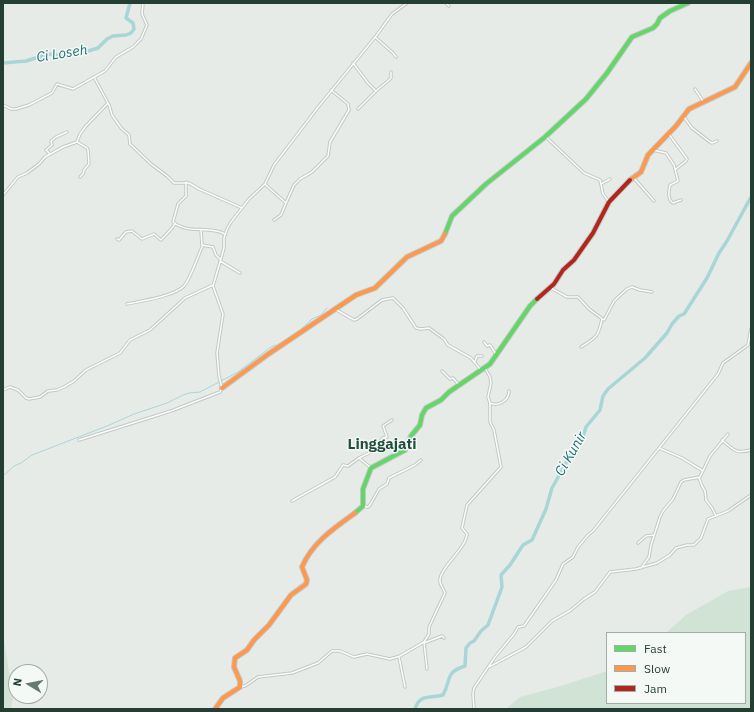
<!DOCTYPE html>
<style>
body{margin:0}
#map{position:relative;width:754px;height:712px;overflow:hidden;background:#e6ebe8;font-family:"IBM Plex Sans",sans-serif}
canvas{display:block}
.frame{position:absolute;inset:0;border:4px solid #243e34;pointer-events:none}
.legend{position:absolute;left:606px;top:632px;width:140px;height:72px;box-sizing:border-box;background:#f5f9f6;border:1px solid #a1aea8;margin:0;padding:5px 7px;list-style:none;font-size:12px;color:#243e34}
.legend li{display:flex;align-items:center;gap:8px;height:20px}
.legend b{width:20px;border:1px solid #a1aea8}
.north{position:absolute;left:8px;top:664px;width:40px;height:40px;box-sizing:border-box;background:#f5f9f6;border:1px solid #a1aea8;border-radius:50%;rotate:280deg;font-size:11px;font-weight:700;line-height:16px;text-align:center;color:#243e34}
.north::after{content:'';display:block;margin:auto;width:14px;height:18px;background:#687b73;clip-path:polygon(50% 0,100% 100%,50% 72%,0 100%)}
</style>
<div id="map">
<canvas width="754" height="712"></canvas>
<div class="frame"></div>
<ul class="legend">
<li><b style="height:5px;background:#63d668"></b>Fast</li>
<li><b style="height:5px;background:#ff974d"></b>Slow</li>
<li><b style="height:5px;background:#b3261e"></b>Jam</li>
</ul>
<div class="north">N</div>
</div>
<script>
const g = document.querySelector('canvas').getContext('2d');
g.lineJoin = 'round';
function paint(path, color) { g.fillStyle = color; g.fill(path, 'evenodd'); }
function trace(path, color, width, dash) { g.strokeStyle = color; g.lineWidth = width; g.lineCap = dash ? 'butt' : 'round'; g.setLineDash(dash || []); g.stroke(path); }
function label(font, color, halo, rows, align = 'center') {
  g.font = font + ' "IBM Plex Sans",sans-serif'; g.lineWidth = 3; g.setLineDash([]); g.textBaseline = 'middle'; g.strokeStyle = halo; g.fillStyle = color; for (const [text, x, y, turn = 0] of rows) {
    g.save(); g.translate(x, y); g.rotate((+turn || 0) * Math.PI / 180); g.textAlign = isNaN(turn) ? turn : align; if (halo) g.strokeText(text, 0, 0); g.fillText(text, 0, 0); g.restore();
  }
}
paint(new Path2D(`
 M751,587V709H506L520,697L561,686L607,671V703H745V633H666L686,615L728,591Z
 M3,634L13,697L11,709H3Z`), '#d0e3d4');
trace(new Path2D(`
 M3,476L14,466L21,463L32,455L107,426L134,414L167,403L183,395L189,393L200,392L238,372L271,347L279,344L299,331L312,319L321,315L327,308`), '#a9d5d6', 1);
trace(new Path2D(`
 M3,63L26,61L48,54L63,56L85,52L98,48L107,39L113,36L126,35L131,33L134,29L133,23L126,18L130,3
 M415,709C420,693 430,699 443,695C452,679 444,673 465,666L466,648L470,643L474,641L481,631L488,625L502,587L501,575L510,565L523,545L532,540L546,509L552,488L566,463L575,444L583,437L586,427L600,410L603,396L608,389L645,358L667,333L672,324L679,316L684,314L707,278L719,253L727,241L751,197`), '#a9d5d6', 3.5);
const street = new Path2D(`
 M446,3L449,6
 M375,37L393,53L396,57
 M353,63L368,83L376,91
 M94,77L109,105L112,115L121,128L129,135L130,144L151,164L167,176L174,183H189L199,189L242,208
 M695,89L703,101
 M3,105L11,109H16L29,105L52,93L57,84L73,89L105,71L116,57L133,47L141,39L147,25L142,14L143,3
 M358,109L376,91L388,81L391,78V72
 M684,117L692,128L710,142L712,143L717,141
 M668,133L687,159L686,161L676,169
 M546,137L584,173L600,180L603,194L609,202
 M77,142L87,148L88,150L89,164L84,170L83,174L80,177
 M653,150L666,153L674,165L678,181L670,185C669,191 667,199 673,203L681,200
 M50,154L46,150L52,145L51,141L56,137L67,132
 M633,177L654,201
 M186,182V196L178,204L173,222C189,235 208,225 225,234
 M265,184L268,187L286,203L281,215L274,220
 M601,184L610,179
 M3,195L18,177L27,173L39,164L45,157L63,147L77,142L80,134L85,127L108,103
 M286,203L294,185L300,179L312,172L328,156L330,142L349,110L348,104L331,90
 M201,230L202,245L213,247L216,255L221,260
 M117,239L119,240L126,232L132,231L142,239L154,234L161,240L173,227L175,223
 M220,261L240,273
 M551,288L567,297H578L589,309L604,320L614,301L627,289L632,287L640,290L652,292
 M127,304C141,301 175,296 184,286C191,278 198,255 203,245
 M335,309L354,320L357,319L382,300L393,298L403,308L416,328L421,329L429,328L444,339L448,345L471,358L480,369
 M484,342L487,346L490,345L496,354
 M581,347C596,337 598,338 602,319
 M475,361L477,356H482
 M442,371L450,379L453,378L459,385
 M3,390L10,387L18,390L26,398L29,399L40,397L48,391L57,390L64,387L74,381L86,370L120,353L130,340L150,330L185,298L213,285
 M490,403C499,407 509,400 509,391
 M79,440L171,411L220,392L222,388L219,376L217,353L223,314L213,286L224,248V238L227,229L231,222L249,199L265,184L274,165L319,106L376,36L392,14L407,3
 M722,440C734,450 735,454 751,450
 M659,448L682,458L703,471
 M359,458L371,468
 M699,478L702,486L705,491L706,500L712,508L716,516
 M292,501L335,477L343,465L348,466L359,458L371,452L383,438L387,437L383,426L392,420
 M363,506L368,507L370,505L379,489L387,484L389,478L415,465L421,460
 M638,543L646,536L654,535
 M641,568L649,557L651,545L660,517L663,511L673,499L681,482L684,480L700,477L710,456L728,434
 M424,642L427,669
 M424,643L442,636L444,638
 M399,657L405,687
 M489,667L526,647L552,621L571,610L584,599L595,592L610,572L636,569L657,563L670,555L676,548L687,545H694L701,538L708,519L728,511L751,495
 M240,687L245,686L258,677L292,673L318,663L332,651H340L354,657L367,654L390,659L400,656L424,642L429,634V627L445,593C444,590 441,586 440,582C438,569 466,549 467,534L462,528L467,505L501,467L494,430L490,422V403L488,397L491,383L490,377L485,368
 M474,709L473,694L474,688L495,657L514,634L518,627L524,626L556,580L563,564L573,557L578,547L588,535L593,531L718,374L723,363L748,345L751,329`);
const fast = new Path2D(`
 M445,234L452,216L486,184L545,137L586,99L607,73L632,37L653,28L657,24L660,18L670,11L688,3
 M355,513L363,506V489L371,468L405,450L411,436L420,425L422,415L426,408L441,400L449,392L490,364L530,306L537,299`);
const slow = new Path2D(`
 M630,180L641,172L648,155L676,126L689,109L735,87L751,63
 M222,388L267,355L356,295L375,288L407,257L441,241L445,234
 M215,709L223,698L240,687V681L234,667L235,658L247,650L254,640L269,625L291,595L306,584L307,580L302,567C312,543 334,528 355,513`);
const jam = new Path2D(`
 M537,299L554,284L563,270L574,260L593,233L609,202L630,180`);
trace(street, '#c3c8c5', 3.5);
trace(fast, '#c2c8c5', 6);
trace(slow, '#c2c8c5', 6);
trace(jam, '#c2c8c5', 6);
trace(street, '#fbfcfc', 1.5);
trace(fast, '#63d668', 4);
trace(slow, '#ff974d', 4);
trace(jam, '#b3261e', 4);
label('italic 14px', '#217177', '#f5f9f6', [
 ["Ci Loseh",62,54,-9],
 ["Ci Kunir",571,454,-60]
]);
label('bold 15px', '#214f3f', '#f5f9f6', [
 ["Linggajati",382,445]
]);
</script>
